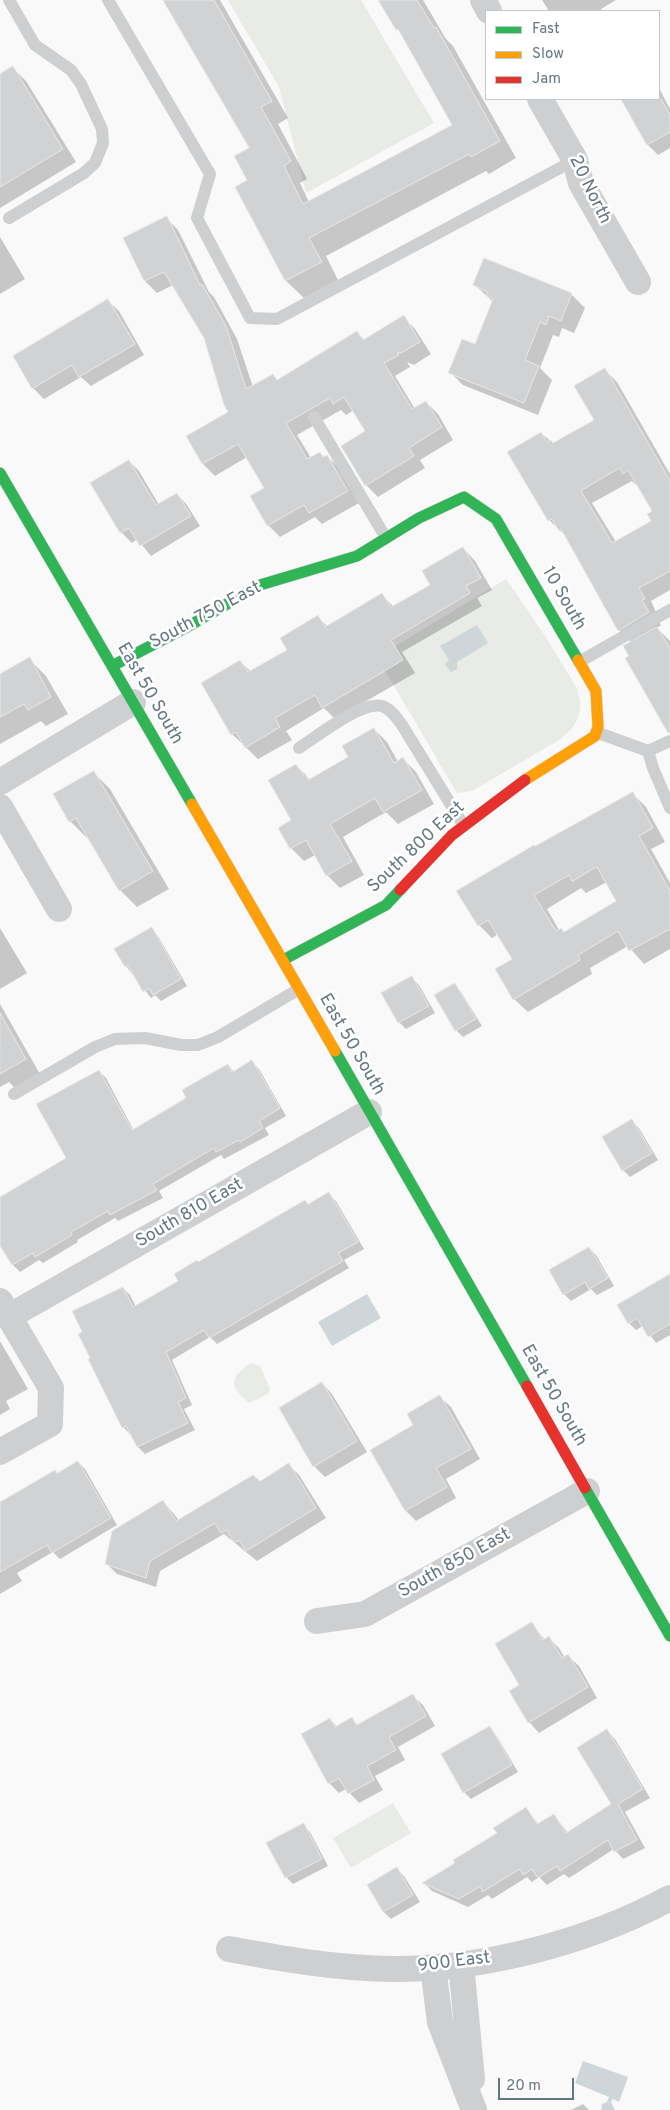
<!DOCTYPE html>
<style>
body{margin:0}
#map{position:relative;width:670px;height:2110px;overflow:hidden;background:#f9f9f9;font-family:Overpass,sans-serif}
canvas{display:block}
.legend{position:absolute;left:485px;top:10px;width:175px;height:90px;box-sizing:border-box;background:#fff;border:1px solid #c1c8cd;margin:0;padding:6px 9px;list-style:none;font-size:15px;color:#657683}
.legend li{display:flex;align-items:center;gap:10px;height:25px}
.legend b{width:25px;border:1px solid #c1c8cd}
.scale{position:absolute;left:498px;top:2078px;width:76px;height:22px;box-sizing:border-box;border:2px solid #657683;border-top:0;padding-left:6px;font-size:15px;line-height:18px;white-space:nowrap;color:#657683;-webkit-text-stroke:4px #fff;paint-order:stroke}
</style>
<div id="map">
<canvas width="670" height="2110"></canvas>
<ul class="legend">
<li><b style="height:6px;background:#30b455"></b>Fast</li>
<li><b style="height:6px;background:#ff9f0a"></b>Slow</li>
<li><b style="height:6px;background:#e5322d"></b>Jam</li>
</ul>
<div class="scale">20 m</div>
</div>
<script>
const g = document.querySelector('canvas').getContext('2d');
g.lineJoin = 'round';
function paint(path, color) { g.fillStyle = color; g.fill(path, 'evenodd'); }
function trace(path, color, width, dash) { g.strokeStyle = color; g.lineWidth = width; g.lineCap = dash ? 'butt' : 'round'; g.setLineDash(dash || []); g.stroke(path); }
function label(font, color, halo, rows, align = 'center') {
  g.font = font + ' Overpass,sans-serif'; g.lineWidth = 5; g.setLineDash([]); g.textBaseline = 'middle'; g.strokeStyle = halo; g.fillStyle = color; for (const [text, x, y, turn = 0] of rows) {
    g.save(); g.translate(x, y); g.rotate((+turn || 0) * Math.PI / 180); g.textAlign = isNaN(turn) ? turn : align; if (halo) g.strokeText(text, 0, 0); g.fillText(text, 0, 0); g.restore();
  }
}
paint(new Path2D(`
 M228,0H361L434,123L306,193L279,87Z
 M506,579C526,608 546,636 564,667C570,677 579,689 580,701C582,718 572,731 559,740L472,791L457,793L377,657Z
 M251,1363L260,1366L270,1389L268,1394L249,1403C229,1386 229,1377 251,1363Z
 M393,1803L411,1833L351,1868L333,1838Z`), '#e8ebe6');
paint(new Path2D(`
 M477,625L488,643L457,662V669L451,672L445,664L449,660L440,646Z
 M367,1294L381,1318L332,1346L318,1322Z
 M583,2061L628,2077L619,2102L613,2099L611,2102L615,2110H601L602,2104L607,2102L609,2097L575,2083Z`), '#ced6d9');
paint(new Path2D(`
 M165,0H220L288,118L278,124L307,179L300,183L309,202L454,126L404,36L397,29L380,0H423L446,39L453,46L516,158L489,174L486,171L326,256L338,280L304,298L286,281L237,187L249,181L251,149Z
 M542,0H616L601,9L602,11H549Z
 M13,68L26,81L76,162L0,208V76Z
 M659,88L670,109V148L658,155L648,145L623,99H659Z
 M166,218L178,230L209,292L214,297L237,339L253,387L273,375L279,381L357,333L365,340L403,317L415,329L431,354L414,365L407,362L410,367L395,376L415,409L426,402L438,414L453,440L420,460L425,468L378,497L366,485L343,447L367,432L354,410L346,415L341,410L297,435L311,458L320,453L324,458L327,456L339,468L359,503L322,524L315,517L280,537L268,525L265,489L247,457L215,476L203,464L188,436L230,412L205,337L173,285L157,293L145,281L125,238Z
 M0,237L25,279L0,294Z
 M475,285L571,294L585,308L574,333L562,328L559,337L553,335L540,368L552,380L538,415L463,385L450,372L476,346L493,302Z
 M108,301L119,311L144,355L91,386L81,377L44,399L33,388L14,357Z
 M605,370L617,382L670,474V590L651,601L656,612L654,613L661,625L657,628L670,641V732L630,657L632,643L619,630L567,537L549,520L541,433L554,444L596,420ZM632,481L636,485L638,484L654,512L652,522L616,542L592,503Z
 M129,461L139,471L159,505L177,494L187,505L200,526L151,556L137,539L132,543L121,532Z
 M463,548L475,561L492,590L477,598L482,606L402,652L415,673L335,719L324,708L286,731L292,740L258,759L232,734L240,661L251,672L288,650L318,617L328,627L382,595L394,607L432,585Z
 M29,659L46,676L68,714L46,726L41,721L0,744V675Z
 M374,729L387,742L398,762L403,759L416,772L434,804L398,824L386,812L343,837L364,875L340,888L327,875L315,855L304,861L291,848L296,765L310,780L350,758Z
 M93,772L110,789L169,889L137,907L120,890L89,837L87,838L70,821Z
 M632,793L646,807L665,842L651,849L670,883V949L644,964L628,946L590,968L592,974L528,1012L514,999V960L498,934L492,938L479,925L535,847ZM607,882L618,902L565,933L559,930L547,909L581,888L586,893Z
 M0,928L27,973L0,989Z
 M151,929L158,936L187,986L161,1001L155,995L151,998L126,966Z
 M412,978L419,985L435,1013L406,1029L399,1022Z
 M454,985L461,992L482,1026L463,1037L456,1030Z
 M0,1004L40,1074L15,1088L9,1082L0,1087Z
 M252,1062L259,1069L286,1116L265,1128L269,1135L224,1159L221,1155L159,1191L163,1198L118,1221L115,1218L77,1240L78,1242L43,1263L39,1260L20,1272L13,1265L0,1244V1209L67,1158L99,1071L106,1078L134,1131L188,1099L228,1065L234,1072Z
 M632,1121L639,1128L658,1160L630,1177L623,1170Z
 M329,1194L336,1201L364,1249L344,1260L349,1268L217,1344L210,1337L172,1360L192,1405L184,1409L195,1430L145,1454L138,1447L131,1433L130,1434L123,1427L91,1359L84,1332L123,1288L130,1295L136,1307L179,1282L198,1264Z
 M589,1248L596,1255L614,1286L597,1295L591,1289L571,1301L564,1294Z
 M670,1276V1335L656,1343L643,1326L636,1330L629,1323Z
 M0,1341L28,1389L6,1401L10,1409L0,1415Z
 M322,1383L332,1394L367,1452L325,1477L314,1466L280,1408Z
 M440,1397L451,1407L480,1459L446,1479L456,1498L416,1521L406,1511L415,1426Z
 M78,1462L85,1469L117,1525L60,1559L53,1552L17,1573L22,1581L0,1594V1508Z
 M289,1465L299,1475L326,1518L257,1561L224,1534L160,1571L156,1587L117,1574L107,1564L163,1501L179,1520L260,1482Z
 M531,1623L545,1640L549,1638L559,1648L565,1658L568,1656L579,1666L597,1698L539,1733L529,1722L521,1686Z
 M413,1696L423,1705L435,1726L398,1747L405,1760L375,1776L383,1790L359,1803L346,1789L339,1793L329,1783L330,1719L337,1727L352,1719L358,1725Z
 M489,1728L496,1735L518,1772L471,1799L464,1792Z
 M607,1731L615,1739L650,1798L625,1812L645,1848L623,1859L614,1849L569,1878L564,1874L547,1885L539,1877L532,1882L527,1877L492,1899L488,1895L468,1907L432,1891L424,1883L457,1864L498,1833L526,1808L539,1825L554,1815L568,1833L613,1805Z
 M303,1825L310,1832L328,1866L293,1884L286,1877Z
 M397,1869L404,1876L420,1902L391,1919L384,1912L369,1885Z
 M583,2104L589,2110H571Z`), '#0003');
const building = new Path2D(`
 M163,0H214L272,101L261,107L291,161L284,166L303,204L452,125L398,29L396,30L378,0H417L434,28L436,27L500,141L471,157L469,154L309,238L322,262L285,281L235,187L247,180L234,156L249,148Z
 M13,66L63,149L0,187V74Z
 M621,99H661L670,115V132L647,145Z
 M167,216L200,285L202,284L226,326L246,389L273,374L277,380L357,331L363,340L404,315L420,342L401,353L397,352L399,355L384,363L412,409L426,401L442,427L409,448L414,456L365,486L341,446L365,431L344,397L333,404L330,398L286,423L307,459L320,452L323,457L327,455L348,491L309,513L304,505L267,526L250,496L264,488L238,444L202,464L186,436L228,412L224,405L204,338L164,272L144,281L123,238Z
 M484,258L572,293L561,321L549,316L546,325L540,322L525,360L539,366L524,403L448,373L462,339L475,344L493,299L486,296L488,292L473,285Z
 M108,299L135,344L79,377L72,365L32,389L13,356Z
 M605,368L670,481V571L639,588L645,599L642,600L649,612L618,631L561,529L559,531L552,519L548,521L507,452L541,432L547,442L551,440L553,443L594,420L574,386ZM620,468L623,474L628,470L652,511L647,514L651,521L612,543L581,491Z
 M129,460L156,505L177,493L191,516L140,546L129,528L120,533L90,483Z
 M463,547L481,578L466,586L470,593L391,640L403,660L322,708L315,695L275,718L280,727L245,748L236,732L231,735L201,683L240,660L248,672L287,650L280,638L318,615L325,627L382,593L391,607L430,585L422,571Z
 M657,627L670,648V733H668L625,658L629,656L623,646Z
 M30,657L51,697L28,710L24,704L0,717V674Z
 M374,728L394,763L403,757L422,790L383,812L375,798L330,824L352,861L326,876L306,840L290,849L278,828L291,820L268,780L296,764L303,775L305,773L308,780L348,757L342,746Z
 M94,771L153,871L119,891L76,818L69,822L53,794Z
 M633,792L653,828L639,836L670,891V929L629,951L618,931L578,955L580,960L513,1000L495,969L512,959L488,920L478,926L456,891L534,845L535,846ZM597,867L616,901L564,932L561,928L556,931L534,895L569,875L572,881Z
 M152,927L181,979L153,995L149,988L143,992L128,965L125,967L114,949Z
 M412,976L429,1006L398,1023L381,993Z
 M455,983L476,1019L455,1031L434,995Z
 M0,1013L26,1059L0,1074Z
 M252,1060L280,1108L259,1121L263,1128L240,1142L239,1140L216,1152L214,1148L153,1184L157,1190L110,1215L108,1211L71,1232L72,1235L35,1257L33,1253L12,1265L0,1246V1197L66,1158L36,1104L99,1070L132,1130L186,1098L182,1090L199,1080L228,1064L232,1072Z
 M632,1119L652,1153L622,1171L602,1137Z
 M329,1192L358,1242L338,1253L343,1261L254,1312L209,1338L204,1330L166,1352L186,1398L178,1402L188,1423L137,1447L126,1426L122,1428L88,1359L90,1358L78,1334L82,1332L72,1311L123,1287L133,1307L178,1281L174,1274L197,1260L198,1262L305,1200L308,1204Z
 M589,1247L608,1278L589,1289L585,1282L563,1295L549,1270Z
 M670,1274V1324L648,1337L637,1318L628,1324L617,1305Z
 M322,1382L357,1441L313,1467L279,1408Z
 M440,1395L471,1449L436,1468L447,1487L405,1511L370,1450L413,1425L407,1414Z
 M78,1461L111,1518L52,1553L47,1545L0,1572V1502L55,1470L57,1473Z
 M289,1463L316,1508L246,1551L239,1540L234,1543L227,1530L221,1533L215,1523L150,1561L146,1578L105,1564L112,1531L163,1500L176,1521L253,1475L260,1481Z
 M532,1622L543,1640L549,1636L562,1658L568,1654L588,1687L528,1723L509,1691L519,1685L495,1644Z
 M413,1694L426,1716L389,1737L396,1750L367,1766L374,1780L348,1794L339,1778L328,1784L301,1734L330,1718L335,1727L352,1717L356,1725Z
 M490,1726L512,1765L463,1793L441,1754Z
 M607,1729L643,1789L618,1804L637,1840L614,1852L608,1840L560,1871L557,1866L538,1878L532,1869L523,1875L520,1869L482,1892L481,1886L459,1899L422,1883L455,1863L453,1860L497,1833L493,1828L526,1807L537,1824L554,1814L566,1833L611,1804L577,1748Z
 M304,1823L322,1859L285,1878L266,1843Z
 M397,1867L413,1895L383,1912L367,1885Z`);
paint(building, '#d0d2d3');
trace(building, '#e8e8e8', 1);
const fast = new Path2D(`
 M0,473L192,804
 M112,666L187,627L260,585L357,556L419,518L464,497L496,519L578,660
 M283,960L386,905L400,890
 M335,1051L527,1386
 M585,1488L670,1636`);
const slow = new Path2D(`
 M525,780L595,736L598,727L596,691L578,660
 M192,804L335,1051`);
const jam = new Path2D(`
 M400,890L452,835L525,780
 M527,1386L585,1488`);
trace(fast, '#d5d6d7', 12);
trace(slow, '#d5d6d7', 12);
trace(jam, '#d5d6d7', 12);
trace(new Path2D(`
 M108,0L210,174L197,218L250,318L277,319L575,160
 M9,218L84,173L95,163L103,143L102,129L81,84L71,70L35,45L9,0
 M314,417L386,538
 M579,662L670,610
 M596,732L648,751L670,741
 M299,748C318,736 361,701 382,706C391,709 397,718 402,725L464,826
 M648,751L653,768L670,808
 M14,1094L95,1047L115,1039L145,1038L181,1045H198L218,1037L299,989`), '#cecfd0', 12);
trace(new Path2D(`
 M483,0L489,11
 M540,99L575,160L581,183L638,282
 M0,782L133,702
 M0,807L59,909
 M0,1301L51,1388L50,1424L0,1452
 M10,1316L369,1112
 M317,1621L365,1614L587,1491
 M229,1949C282,1959 335,1968 390,1969C483,1970 589,1942 670,1898
 M461,1964L472,2079
 M433,1967L440,2022L474,2110`), '#cecfd0', 26);
trace(fast, '#30b455', 11);
trace(slow, '#ff9f0a', 11);
trace(jam, '#e5322d', 11);
label('18px', '#657683', '#fff', [
 ["20 North",589,190,64],
 ["10 South",563,599,60],
 ["South 750 East",206,616,-28],
 ["East 50 South",149,694,60],
 ["South 800 East",417,848,-43],
 ["East 50 South",351,1045,60],
 ["South 810 East",190,1214,-30],
 ["East 50 South",553,1396,60],
 ["South 850 East",455,1564,-29],
 ["900 East",454,1963,-7]
]);
</script>
